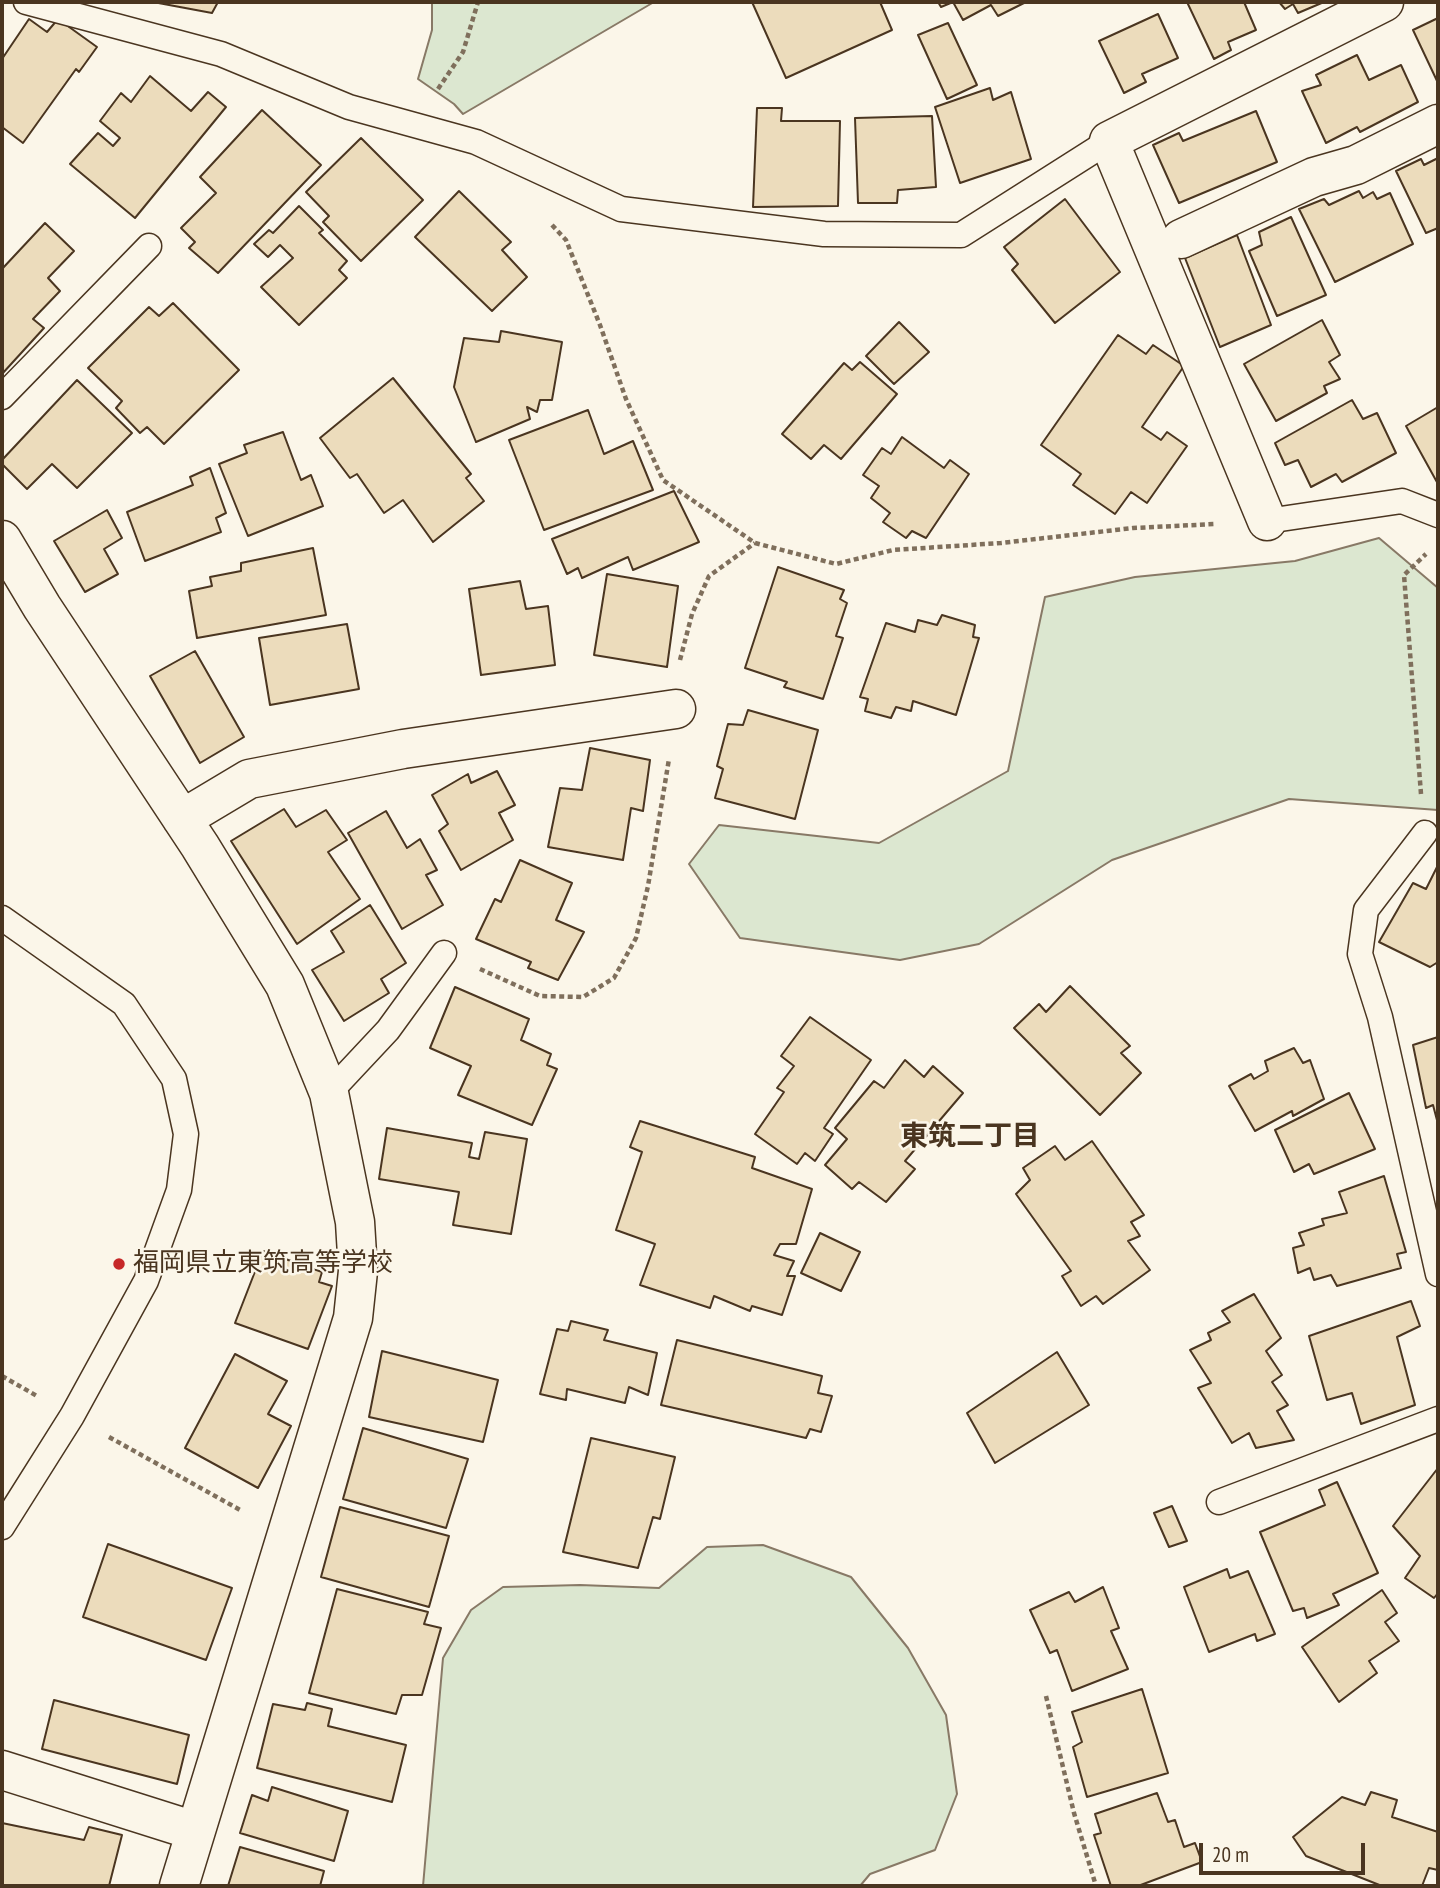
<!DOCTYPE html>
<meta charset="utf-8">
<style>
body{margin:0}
#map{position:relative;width:1440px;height:1888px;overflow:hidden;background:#fbf6e9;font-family:"PT Sans Narrow",sans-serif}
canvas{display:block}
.frame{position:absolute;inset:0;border:4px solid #4a3520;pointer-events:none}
.scale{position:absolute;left:1199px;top:1843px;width:166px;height:32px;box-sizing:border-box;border:4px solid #4a3520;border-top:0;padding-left:9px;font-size:21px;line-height:24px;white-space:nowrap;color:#4a3520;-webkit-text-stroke:5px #fbf6e9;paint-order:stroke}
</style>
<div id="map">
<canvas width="1440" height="1888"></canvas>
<div class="frame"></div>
<div class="scale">20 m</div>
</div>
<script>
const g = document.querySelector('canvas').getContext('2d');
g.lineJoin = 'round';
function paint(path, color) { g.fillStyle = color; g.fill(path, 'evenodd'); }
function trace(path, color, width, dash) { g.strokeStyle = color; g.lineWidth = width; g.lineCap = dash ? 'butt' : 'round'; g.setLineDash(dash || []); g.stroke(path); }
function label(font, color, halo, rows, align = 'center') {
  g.font = font + ' "PT Sans Narrow","Noto Sans JP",sans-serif'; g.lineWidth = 5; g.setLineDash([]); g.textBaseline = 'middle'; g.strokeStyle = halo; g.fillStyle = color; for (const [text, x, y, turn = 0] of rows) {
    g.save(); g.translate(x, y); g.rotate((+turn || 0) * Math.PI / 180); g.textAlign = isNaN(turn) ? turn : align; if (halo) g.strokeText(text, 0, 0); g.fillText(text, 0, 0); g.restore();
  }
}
const green = new Path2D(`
 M432,2H654L463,114L454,104L418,79L432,30Z
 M1379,538L1438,588V810L1289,799L1112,860L979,944L900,960L740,938L689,864L719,825L879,843L1008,771L1045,597L1135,577L1295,561Z
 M763,1545L851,1577L908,1648L946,1715L957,1794L935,1850L870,1874L860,1886H423L443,1658L471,1610L503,1587L580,1585L659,1588L707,1547Z`);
paint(green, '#dce7d0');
trace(green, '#887966', 2);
const building = new Path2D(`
 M153,2H218L212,13Z
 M752,2H880L892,30L786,78Z
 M938,2H1026L998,16L991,5L963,20L953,2L941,7Z
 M1187,2H1244L1256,30L1228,42L1231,50L1214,59Z
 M1279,2H1324L1298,13L1293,4L1285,9Z
 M1158,14L1178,58L1142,74L1146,82L1124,93L1099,41Z
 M1438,18V83L1413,30Z
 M29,19L47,32L58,19L97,47L79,72L76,69L23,143L2,127V59Z
 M948,23L977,85L947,99L918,35Z
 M1357,55L1369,80L1401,65L1418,102L1360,132L1357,127L1326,143L1302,91L1321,85L1316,75Z
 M150,76L191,111L208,92L226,107L135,218L70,164L98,133L113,146L120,138L100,121L121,93L131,102Z
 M990,88L993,100L1011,92L1031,159L960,183L935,107Z
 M757,108H782L781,121H840L838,206L753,207Z
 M262,110L321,165L218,273L189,248L195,242L181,228L216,193L200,177Z
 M1256,111L1277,162L1179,203L1153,145L1179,133L1183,141Z
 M932,116L936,187L898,190L897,203H858L855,118Z
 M361,138L423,200L361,261L323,222L329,216L306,192Z
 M1438,158V228L1426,233L1396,171L1421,159L1424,165Z
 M459,191L511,242L502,250L527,277L492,311L415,237Z
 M1359,191L1363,198L1373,192L1377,199L1390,193L1413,244L1335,282L1299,209L1324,199L1329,205Z
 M1065,199L1120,272L1055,323L1012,270L1018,264L1004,247Z
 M299,206L323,230L319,233L347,261L339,270L347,278L299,325L261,287L293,258L280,245L268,257L254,244L269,230L273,233Z
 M1291,217L1326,295L1277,316L1249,251L1262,245L1259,232Z
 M45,223L74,251L48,278L60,291L33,319L44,328L2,374V269Z
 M1237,235L1271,325L1220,347L1185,258Z
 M173,303L239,370L164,444L147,427L140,433L116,408L122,401L88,368L149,307L159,316Z
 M1322,320L1340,355L1329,362L1340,379L1324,386L1327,393L1276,421L1244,364Z
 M899,322L929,352L894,384L866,356Z
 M501,331L562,342L552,400H540L537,412L527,407L530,419L476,442L454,387L464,338L499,342Z
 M1118,335L1146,354L1153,345L1184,366L1142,427L1161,440L1167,432L1187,446L1147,503L1131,492L1115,514L1073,485L1081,474L1041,445Z
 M860,362L897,394L841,459L824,445L811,459L782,434L844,363L852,370Z
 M393,378L471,474L466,478L484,501L433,542L403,500L384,513L357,474L350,478L320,438Z
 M77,380L132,433L77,488L52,464L27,489L2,464V460Z
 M1352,400L1363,419L1377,413L1396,453L1342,482L1336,474L1311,487L1298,460L1285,465L1275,443Z
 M1438,407V484L1406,426Z
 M588,410L604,454L633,441L653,490L544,530L509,440Z
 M283,432L301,480L311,475L323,506L248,536L219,464L247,453L244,445Z
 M902,437L944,468L950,460L969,474L926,538L912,531L906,538L883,522L890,513L871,498L879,486L863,475L882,448L891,454Z
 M210,468L226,513L216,518L221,532L145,561L127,512L193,485L190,477Z
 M674,491L699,542L633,570L628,557L582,578L578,568L567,574L552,539Z
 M107,510L122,538L104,549L118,574L85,592L54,541Z
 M313,548L326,615L197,638L189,591L212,586L210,577L241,571V563Z
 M778,567L844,590L840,599L847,603L836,636L843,638L823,699L784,687L787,682L745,668Z
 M607,574L678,586L667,667L594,655Z
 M520,581L526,609L548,606L555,665L481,675L469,589Z
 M942,615L975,625L973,637L979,638L956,715L913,701L911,711L896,707L891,718L865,711L868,699L860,697L886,623L915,632L918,620L937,625Z
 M347,624L359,689L270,705L259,638Z
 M195,651L244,737L200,763L150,676Z
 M748,710L818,730L795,819L715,798L723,769L717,766L728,724L743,725Z
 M590,748L650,760L643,811L631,808L623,860L548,847L560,788L582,790Z
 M497,771L515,805L499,813L513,840L461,870L439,831L448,824L432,795L468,774L471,783Z
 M284,809L296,827L326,810L347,840L328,852L360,899L297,944L231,841Z
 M386,811L407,848L420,839L437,870L426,875L443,905L402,929L348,833Z
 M520,860L572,883L556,920L584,932L558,980L528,968L531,962L476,939L495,899L501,902Z
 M1438,865V962L1430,967L1379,942L1413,883L1426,889Z
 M370,905L406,963L381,979L389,993L344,1021L312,970L344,952L331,931Z
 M1070,986L1130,1046L1121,1053L1141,1073L1100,1115L1014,1028L1039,1004L1046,1012Z
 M455,987L529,1019L521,1040L551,1054L547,1065L557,1069L532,1125L458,1095L471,1066L430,1048Z
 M810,1017L871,1060L824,1128L833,1134L815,1161L805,1153L797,1164L755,1134L784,1092L777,1088L794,1066L781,1056Z
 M1438,1037V1124L1433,1105L1426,1108L1413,1045Z
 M1294,1048L1303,1063L1310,1060L1324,1099L1293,1116L1292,1111L1255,1131L1229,1086L1251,1074L1254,1079L1268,1071L1265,1061Z
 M905,1060L924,1077L933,1066L963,1093L905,1161L915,1169L886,1202L859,1182L852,1189L825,1165L847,1139L835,1128L874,1081L884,1088Z
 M1349,1093L1375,1149L1314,1174L1309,1164L1294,1172L1275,1130Z
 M640,1121L755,1157L752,1168L812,1189L796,1244H780L774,1255L794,1261L787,1276H795L782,1315L752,1306L750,1311L714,1296L710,1308L640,1285L655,1244L616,1230L642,1152L630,1147Z
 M387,1128L472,1143L469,1157L479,1159L485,1132L527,1139L511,1234L453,1225L459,1192L379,1179Z
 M1092,1141L1144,1215L1131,1222L1140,1236L1128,1241L1150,1270L1103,1304L1096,1296L1081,1306L1062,1276L1071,1271L1016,1194L1030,1180L1023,1168L1055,1146L1065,1160Z
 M1384,1176L1406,1252L1397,1254L1401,1268L1337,1286L1331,1275L1314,1280L1310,1268L1298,1273L1293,1248L1304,1245L1299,1233L1324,1225L1322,1219L1347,1213L1339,1192Z
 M820,1233L860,1252L841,1291L801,1273Z
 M263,1251L322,1272L319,1282L332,1286L308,1349L235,1323Z
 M1254,1294L1281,1338L1266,1351L1282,1375L1272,1382L1288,1405L1277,1411L1294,1440L1256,1448L1249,1433L1232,1443L1198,1388L1211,1383L1190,1350L1211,1340L1208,1333L1230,1322L1222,1311Z
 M1411,1301L1420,1326L1397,1337L1415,1405L1361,1424L1352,1393L1327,1400L1309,1336Z
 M571,1321L608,1330L604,1340L657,1353L648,1395L629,1387L625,1403L567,1389L566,1400L540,1394L557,1329L568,1331Z
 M677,1340L822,1376L818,1393L832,1396L821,1432L810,1429L806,1438L661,1405Z
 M382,1351L498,1380L483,1442L369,1417Z
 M1057,1352L1089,1405L995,1463L967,1413Z
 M235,1354L287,1381L268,1414L291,1426L258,1488L185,1448Z
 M363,1428L468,1459L446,1528L343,1499Z
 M591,1438L675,1457L660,1519L653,1517L638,1568L563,1552Z
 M1438,1468V1593L1434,1598L1405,1578L1420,1556L1393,1526Z
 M1337,1482L1378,1573L1333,1594L1339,1605L1307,1618L1304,1608L1293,1611L1260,1532L1325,1505L1319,1490Z
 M1172,1506L1187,1541L1169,1547L1154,1513Z
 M340,1507L449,1536L429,1607L321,1577Z
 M108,1544L232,1588L206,1660L83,1617Z
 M1227,1569L1230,1578L1248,1571L1275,1634L1257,1641L1255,1634L1209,1652L1184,1587Z
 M1103,1587L1119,1628L1111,1631L1128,1669L1072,1691L1057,1650L1050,1653L1030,1610L1069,1592L1075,1602Z
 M337,1589L428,1612L424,1624L441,1628L422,1695H402L396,1714L309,1693Z
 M1382,1590L1397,1613L1385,1622L1399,1641L1369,1661L1377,1673L1339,1702L1302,1647Z
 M1142,1689L1168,1773L1087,1797L1073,1747L1082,1742L1072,1712Z
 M54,1700L189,1735L177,1784L42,1749Z
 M307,1703L332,1709L328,1726L406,1745L392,1802L257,1768L273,1704L305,1710Z
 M272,1787L348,1811L334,1861L240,1833L252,1795L268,1801Z
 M1371,1792L1397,1800L1392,1817L1438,1832V1870L1429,1868L1422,1886H1382L1306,1856L1293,1837L1342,1797L1365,1805Z
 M1157,1793L1168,1822L1175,1820L1184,1847L1195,1843L1202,1862L1138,1886H1111L1094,1835L1101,1833L1095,1814Z
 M2,1823L84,1840L89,1827L122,1835L109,1886H2Z
 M240,1847L324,1871L320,1886H228Z`);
paint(building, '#ecdcbc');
trace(building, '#4a3520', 2);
const lane = new Path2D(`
 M26,2L221,54L349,107L476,142L621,209L824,234L961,235L1109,141
 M2,397L149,246
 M1267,521L1402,501L1438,515
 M1425,833L1366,910L1360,954L1380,1017L1438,1274
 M2,918L124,1004L174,1079L186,1134L179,1190L146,1281L72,1416L2,1527
 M329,1093L388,1030L444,953
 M1219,1502L1438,1419`);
const street = new Path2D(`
 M1181,239L1314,177L1356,165L1438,124
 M1267,521L1109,141L1384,2
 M2,540L42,607L200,846L285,985L329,1093L355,1222L358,1271L353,1318L179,1886
 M182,819L249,779L403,749L676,709
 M2,1770L195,1831`);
trace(lane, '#4a3520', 27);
trace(street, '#4a3520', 41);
trace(new Path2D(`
 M438,89L463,52L478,2
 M552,225L566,240L600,325L626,399L663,480L755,543L836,564L893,550L1001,543L1133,528L1215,524
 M680,660L692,614L709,576L755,543
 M1421,794L1404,575L1426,554
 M480,969L540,996L583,997L614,978L636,938L648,886L669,759
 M2,1376L37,1396
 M109,1437L242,1511
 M1046,1696L1074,1813L1096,1886`), '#7f6f5c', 4.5, [5, 3.5]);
trace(lane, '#fbf6e9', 24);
trace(street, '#fbf6e9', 38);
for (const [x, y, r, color] of [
 [119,1264,7,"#c62828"]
]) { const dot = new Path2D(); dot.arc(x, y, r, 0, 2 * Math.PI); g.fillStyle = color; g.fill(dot); trace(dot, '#fbf6e9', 2.5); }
label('26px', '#4a3520', '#fbf6e9', [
 ["福岡県立東筑高等学校",133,1264]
], 'left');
label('bold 28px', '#4a3520', '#fbf6e9', [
 ["東筑二丁目",970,1137]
]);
</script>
